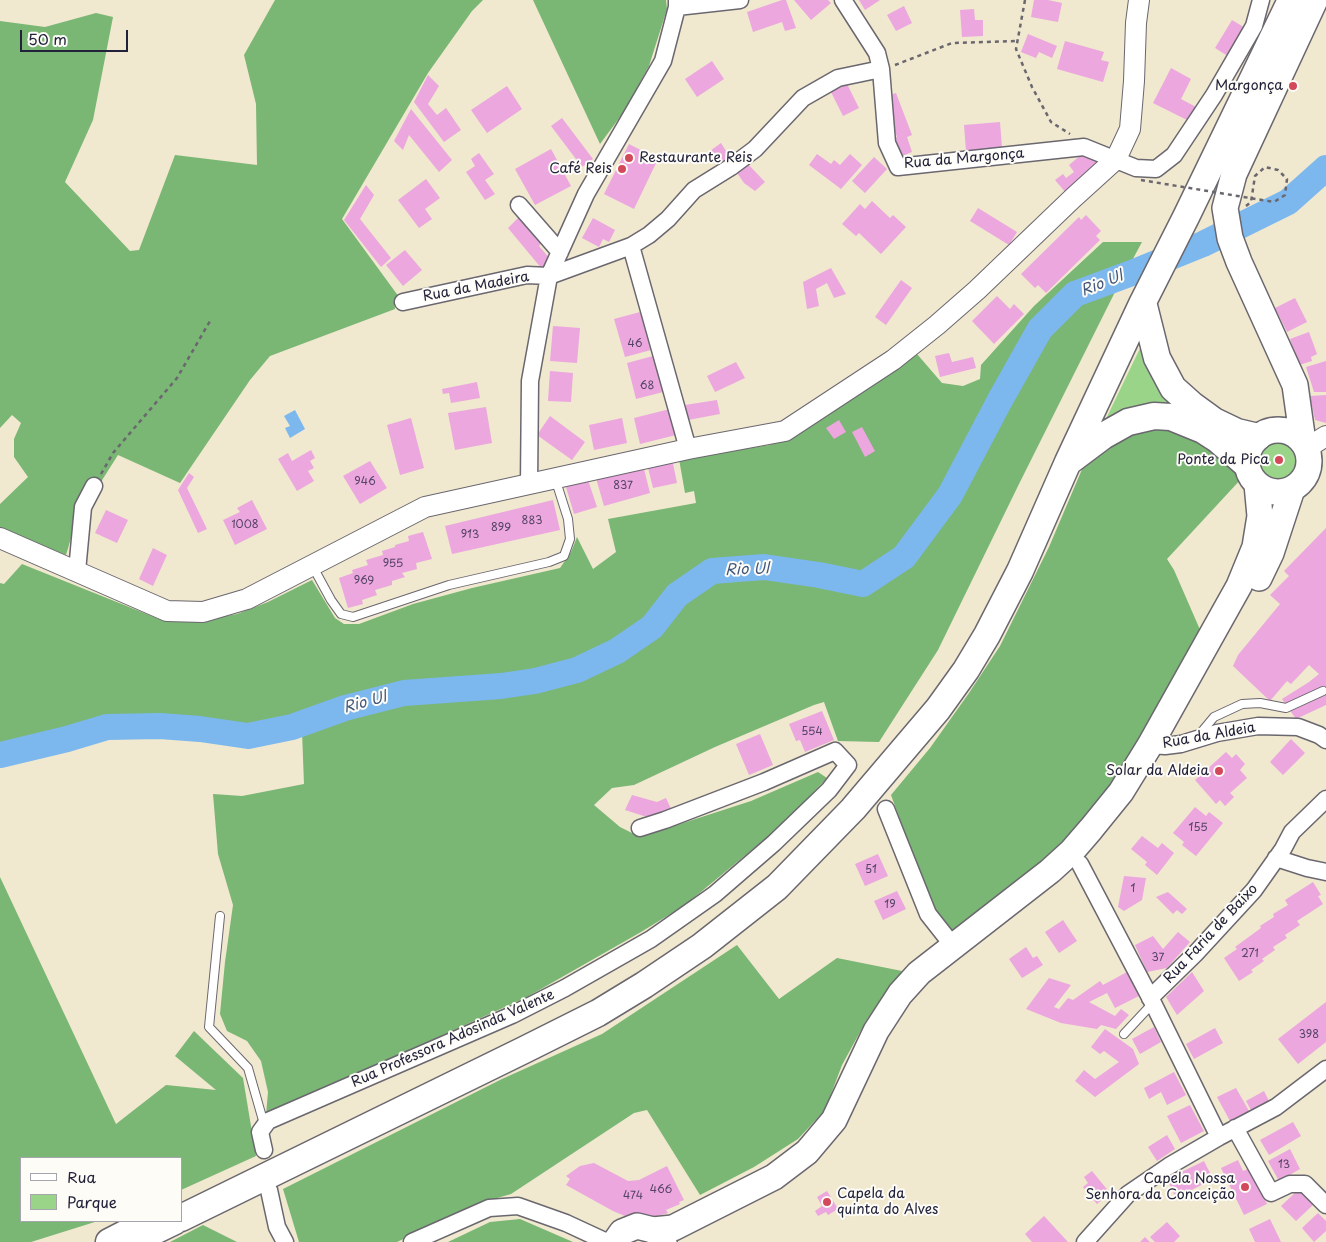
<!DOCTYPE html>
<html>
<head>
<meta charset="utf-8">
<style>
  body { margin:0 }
  #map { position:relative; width:1326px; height:1242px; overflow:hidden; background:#f0e8cf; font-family:"Playpen Sans",sans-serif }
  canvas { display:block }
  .legend { position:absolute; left:20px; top:1157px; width:162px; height:65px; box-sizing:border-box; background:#fdfcf7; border:1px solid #a5a5ac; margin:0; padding:6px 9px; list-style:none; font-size:15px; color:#22223b }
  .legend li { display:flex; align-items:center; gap:10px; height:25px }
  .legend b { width:25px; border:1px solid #a5a5ac }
  .scale { position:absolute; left:20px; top:30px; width:108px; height:22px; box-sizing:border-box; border:2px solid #22223b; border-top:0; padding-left:6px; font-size:15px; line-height:18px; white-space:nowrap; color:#22223b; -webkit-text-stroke:4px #fdfcf7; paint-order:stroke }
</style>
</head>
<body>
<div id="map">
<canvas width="1326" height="1242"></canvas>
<ul class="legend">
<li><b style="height:6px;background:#fff"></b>Rua</li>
<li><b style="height:14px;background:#99d488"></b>Parque</li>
</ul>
<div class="scale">50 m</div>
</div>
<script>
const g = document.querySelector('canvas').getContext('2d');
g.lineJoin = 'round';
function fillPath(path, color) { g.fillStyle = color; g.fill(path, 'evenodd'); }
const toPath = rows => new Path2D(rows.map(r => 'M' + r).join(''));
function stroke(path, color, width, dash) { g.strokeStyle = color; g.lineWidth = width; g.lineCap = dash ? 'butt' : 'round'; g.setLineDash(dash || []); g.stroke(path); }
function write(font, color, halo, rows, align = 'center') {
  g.font = font + ' "Playpen Sans",sans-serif'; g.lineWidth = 4; g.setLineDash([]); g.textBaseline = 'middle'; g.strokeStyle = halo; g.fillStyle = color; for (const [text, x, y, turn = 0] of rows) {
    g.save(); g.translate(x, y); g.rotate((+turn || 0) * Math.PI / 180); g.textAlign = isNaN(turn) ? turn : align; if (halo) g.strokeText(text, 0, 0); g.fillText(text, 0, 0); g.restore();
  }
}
const green = toPath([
  [1144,340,1184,412,1103,425],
  '1257 459a21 21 0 1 1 42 0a21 21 0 1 1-42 0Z'
]);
const forest = toPath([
  [275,0,483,0,472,11,428,73,342,219,399,297,394,300,395,309,270,356,250,380,180,483,118,455,76,521,66,555,0,529,0,504,28,477,14,457,14,439,21,423,12,415,0,428,0,21,45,27,96,13,113,17,93,120,65,182,130,251,139,250,175,155,257,165,256,104,244,55],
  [533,0,666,0,667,9,649,66,623,113,600,144],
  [1103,242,1142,242,1128,268,1093,281,1074,293,1041,325,1019,358,934,510,909,543,890,561,864,577,849,577,810,567,770,563,732,564,711,568,668,598,646,627,582,664,538,676,378,692,342,703,290,723,248,732,170,720,116,721,47,736,0,753,0,583,4,584,22,564,159,619,193,622,237,614,268,602,312,580,335,618,344,624,359,624,413,604,472,588,560,568,571,552,577,537,593,569,616,552,608,519,696,503,694,491,685,493,679,459,770,445,805,429,917,354,942,383,963,386,980,379,981,365,1034,306],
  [1119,284,1019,484,938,650,879,742,838,741,824,702,814,705,715,747,634,785,612,788,594,805,620,827,640,837,751,801,818,772,827,778,782,825,685,905,641,932,527,997,266,1115,268,1092,261,1061,247,1041,227,1031,220,1014,225,962,233,905,218,854,213,794,242,796,304,784,302,731,344,716,406,700,476,695,525,689,574,679,625,655,654,635,682,601,723,578,771,576,862,591,908,561,940,518,1013,388,1053,323,1081,298],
  [1168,424,1225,454,1242,478,1167,559,1174,570,1201,632,1172,687,1099,805,1048,858,956,933,942,925,928,897,891,795,930,748,969,693,1000,646,1049,547,1083,467,1118,435],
  [0,877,116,1124,166,1085,216,1090,175,1056,194,1031,243,1078,256,1156,181,1190,181,1158,21,1158,21,1221,98,1221,31,1242,0,1242],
  [737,945,779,999,837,958,902,971,866,1021,842,1065,825,1110,798,1139,754,1167,700,1195,647,1110,634,1113,511,1194,480,1203,397,1242,299,1242,283,1189,502,1079,602,1034],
  [520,1219,573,1242,448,1242,490,1222],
  [203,1225,237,1242,170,1242]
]);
const water = toPath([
  [295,410,305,429,290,438,285,428,290,426,284,416]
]);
const river = toPath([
  [0,755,67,739,107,727,160,726,200,729,248,736,292,727,345,708,404,693,501,686,535,681,577,670,617,651,652,627,677,595,712,571,764,567,819,575,863,584,904,557,950,495,1000,400,1040,329,1075,294,1129,274,1203,244,1288,202,1326,168]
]);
const building = toPath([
  [782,0,786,0,796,28,785,31,782,22,753,32,747,12],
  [794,0,828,0,831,3,811,20],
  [859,0,880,0,865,10],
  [1034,0,1048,0,1062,3,1058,22,1031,17],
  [904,6,912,23,896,31,887,15],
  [974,9,975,20,983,20,983,36,962,37,960,10],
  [1232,20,1247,29,1231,58,1215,48],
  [1028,34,1057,46,1052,58,1039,52,1036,58,1021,52],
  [1065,41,1104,52,1101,60,1109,62,1103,82,1057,69],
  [712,61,724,79,697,97,685,79],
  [1171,68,1191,79,1181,99,1196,107,1189,121,1153,103],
  [428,75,439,86,428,104,437,115,446,108,461,130,444,142,414,102],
  [847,84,859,108,843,116,831,92],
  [507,86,522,109,487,133,471,110],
  [896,93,912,135,907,137,912,152,900,157,893,139,897,137,886,108,887,96],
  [411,109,452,160,439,172,409,135,403,150,394,141],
  [562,118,593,159,582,167,551,126],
  [1000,122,1002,148,966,151,964,125],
  [721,143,731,159,720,166,710,151],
  [629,144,658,159,634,209,604,194],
  [551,149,571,186,535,205,515,169],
  [1087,150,1100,164,1066,193,1055,180,1063,174,1066,178,1074,172,1069,165],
  [479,153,494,174,485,180,495,194,485,200,466,172,475,166,471,159],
  [817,154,831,164,834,160,840,165,850,154,862,165,841,189,809,165],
  [874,157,887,169,865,193,852,181],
  [746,162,765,182,755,191,744,183,735,170],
  [426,179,440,198,425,209,432,219,419,228,398,200],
  [366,185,374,195,360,219,391,258,381,267,344,220],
  [872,201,890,218,893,215,906,227,881,254,859,233,856,236,842,224,860,204,865,209],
  [978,208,1017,232,1009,245,970,221],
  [1086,215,1101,231,1096,236,1100,240,1046,293,1038,285,1035,288,1021,274,1079,217,1081,220],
  [520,216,542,242,539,246,551,260,542,269,508,228],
  [593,218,615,230,609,242,603,239,599,247,582,238],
  [405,250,422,270,403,286,386,265],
  [831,268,846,294,834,298,827,283,816,289,819,306,807,309,803,282],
  [901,280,912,288,886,325,875,317],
  [997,296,1010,309,1014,304,1024,314,994,344,972,321],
  [1295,298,1307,322,1287,332,1275,308],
  [640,312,651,350,625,357,614,319],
  [553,326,580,328,577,363,550,361],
  [1309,332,1317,354,1311,357,1312,361,1299,365,1290,339],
  [949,353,952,362,973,357,976,368,940,377,935,356],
  [653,356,663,392,636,399,627,363],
  [1326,361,1326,392,1314,392,1306,367],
  [736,362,745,378,715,392,707,376],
  [550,371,573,373,571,402,548,401],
  [477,382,480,398,451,403,449,393,443,394,442,389],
  [1326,395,1326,423,1315,420,1310,396],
  [717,400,720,414,688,420,685,405],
  [486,407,492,443,455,450,448,413],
  [670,409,676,435,640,444,634,418],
  [550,416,585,442,572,460,537,435],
  [411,418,424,468,400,475,387,425],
  [622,418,627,443,594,450,589,425],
  [839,420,846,432,834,439,826,428],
  [862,427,875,451,865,457,852,432],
  [311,450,315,458,310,461,314,468,308,471,314,481,297,491,278,459,288,453,292,461],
  [672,459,677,483,653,488,647,464],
  [370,461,387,488,360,504,343,476],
  [643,465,650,493,604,506,596,478],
  [189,473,194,477,187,488,207,529,198,533,178,490],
  [588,480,597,507,574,514,566,487],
  [252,500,267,529,235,545,223,520,240,512,237,508],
  [553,500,560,530,452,554,445,526],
  [106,510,128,520,117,543,95,533],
  [1326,528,1326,705,1296,719,1282,699,1309,682,1319,674,1309,665,1291,684,1287,681,1270,701,1233,666,1238,655,1280,604,1270,595,1289,576,1284,571],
  [423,532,432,559,416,563,417,569,402,573,405,577,392,581,392,585,375,590,377,595,362,600,363,604,348,608,339,578,353,573,352,570,368,565,366,560,383,555,382,551,395,547,395,545,409,541,408,536],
  [153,548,167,555,153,586,139,579],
  [822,711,834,740,805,752,800,740,796,741,789,724],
  [760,734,773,765,749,775,736,744],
  [1291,739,1305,753,1283,775,1270,762],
  [1226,752,1232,758,1236,754,1245,764,1240,770,1247,778,1230,793,1234,797,1225,806,1220,800,1216,804,1195,780],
  [632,795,657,802,666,798,672,811,650,818,625,810],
  [1195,807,1206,816,1209,812,1223,823,1196,856,1182,845,1184,842,1173,833],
  [1142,836,1158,848,1162,843,1174,853,1157,875,1145,865,1147,862,1131,849],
  [878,854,888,876,865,886,855,864],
  [1124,876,1146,878,1142,900,1124,911,1118,907],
  [1313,882,1321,895,1318,896,1323,904,1297,921,1300,925,1285,935,1287,938,1273,947,1275,950,1262,959,1264,961,1251,970,1253,972,1239,981,1224,958,1237,949,1235,947,1261,928,1260,926,1274,917,1273,914,1288,905,1285,900],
  [897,891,906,909,883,920,874,901],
  [1168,892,1187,909,1182,914,1177,910,1173,914,1156,897],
  [1063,920,1077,941,1059,953,1045,932],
  [1178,932,1190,942,1167,968,1147,972,1135,945,1153,936,1163,949],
  [1026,947,1033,958,1037,956,1043,965,1022,978,1009,959],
  [1127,972,1139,996,1115,1008,1107,993,1089,1002,1115,1016,1121,1009,1129,1015,1116,1029,1101,1025,1097,1029,1061,1023,1026,1009,1049,978,1071,985,1054,1007,1059,1009,1068,998,1073,1000,1100,981,1103,985],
  [1192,972,1204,991,1177,1015,1166,997],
  [1326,1002,1326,1042,1298,1064,1278,1039],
  [1154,1027,1161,1042,1140,1054,1132,1039],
  [1215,1028,1223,1043,1194,1059,1186,1044],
  [1105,1029,1133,1049,1139,1064,1095,1097,1075,1081,1084,1070,1095,1079,1119,1062,1104,1051,1100,1054,1091,1047],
  [1174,1072,1186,1095,1167,1105,1161,1092,1149,1099,1144,1088],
  [1236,1088,1249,1111,1230,1121,1217,1097],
  [1264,1091,1269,1101,1251,1110,1246,1101],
  [1190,1105,1204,1131,1181,1143,1167,1116],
  [1293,1122,1301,1136,1269,1155,1260,1140],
  [1167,1135,1175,1149,1157,1161,1148,1147],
  [1290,1149,1300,1169,1279,1181,1268,1161],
  [1238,1160,1243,1171,1250,1168,1267,1204,1244,1215,1221,1168],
  [1204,1161,1213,1179,1176,1198,1167,1179],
  [594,1163,628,1181,639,1180,667,1166,684,1200,679,1202,680,1204,666,1210,668,1213,644,1220,632,1219,613,1211,566,1185,570,1179,566,1176,580,1166],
  [1092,1171,1110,1193,1097,1204,1083,1187,1088,1183,1084,1177],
  [1298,1190,1313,1205,1296,1221,1281,1206],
  [827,1191,838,1209,828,1215,826,1212,818,1216,815,1211,822,1206,817,1197],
  [1318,1213,1326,1221,1326,1231,1314,1242,1302,1228],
  [1044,1216,1068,1242,1032,1242,1025,1234],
  [1270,1219,1281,1242,1255,1242,1249,1229],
  [1167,1222,1180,1236,1174,1242,1155,1242,1150,1237],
  [1145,1237,1150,1242,1140,1242]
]);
const path = toPath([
  [1025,0,1016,49,1032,87,1051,122,1070,134],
  [895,65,952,43,1017,41],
  [1246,206,1251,202,1255,176,1265,167,1278,170,1287,179,1285,195,1274,202],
  [101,474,113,453,177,378,210,321]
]);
const service = toPath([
  [313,567,331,600,341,614,353,617,449,585,549,562,564,556,570,539,568,519,555,478],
  [1199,735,1214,717,1242,704,1260,703,1286,708,1323,691],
  [220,916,209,1027,248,1068,264,1124],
  [1124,1034,1153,1003]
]);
const minor = toPath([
  [843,0,877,53,881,69,887,143,898,167,1084,147,1136,168,1156,169,1174,155,1214,95,1254,26,1261,0],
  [677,7,740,0],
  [519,205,560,252],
  [631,246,688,449],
  [403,302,527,275,549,276,631,246,649,235,668,219,694,190,731,167,755,149,803,98,838,78,881,69],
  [529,485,530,381,549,276,586,194,663,61,677,7,677,0],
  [77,571,83,507,94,486],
  [1150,745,1165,746,1181,744,1217,733,1258,726,1298,727,1319,735,1326,740],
  [886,809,928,914,954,947],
  [1276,858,1307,868,1326,872],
  [1080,864,1153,1003,1219,1137],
  [1150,998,1195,954,1254,890,1283,849,1292,832,1326,799],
  [1235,1128,1271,1193,1290,1184,1305,1184,1326,1205],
  [264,1150,260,1132,268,1121,512,1015,565,988,651,939,715,894,774,843,829,790,848,765,835,751,764,782,665,820,640,828],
  [269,1190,277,1227,285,1242],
  [412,1242,489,1208,518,1206,566,1223,607,1242],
  [1085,1242,1128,1194,1169,1166,1219,1137,1276,1107,1326,1069]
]);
const tertiary = toPath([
  [1307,448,1326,436],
  [0,538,167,611,203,612,247,599,425,507,688,449,785,431,893,360,937,325,977,290,1073,198,1116,159,1130,129,1134,81,1136,23,1139,0]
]);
const primary = toPath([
  '1247 461a31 31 0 1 1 62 0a31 31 0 1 1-62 0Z',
  [1303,442,1295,385,1239,262,1230,238,1225,208,1234,174,1315,0],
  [1259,578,1271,553,1292,489],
  [653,1230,673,1228,774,1177,807,1152,834,1120,876,1031,900,994,919,973,1050,871,1072,851,1091,829,1121,792,1150,745,1239,586,1255,547,1260,516,1257,484],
  [615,1242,622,1232,637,1226,653,1230,659,1235,664,1242]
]);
const trunk = toPath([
  [1143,302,1157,358,1173,388,1192,405,1214,421,1237,432,1258,437],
  [1071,460,1103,436,1128,422,1154,416,1171,417,1203,430,1217,439,1247,465],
  [181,1218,524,1050,598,1013,644,985,702,946,777,887,853,809,938,709,966,670,987,635,1020,571,1068,462,1143,302,1186,217,1291,0],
  [109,1242,144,1224],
  [132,1242,175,1221]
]);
const pathBridge = toPath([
  [1141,180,1274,202]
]);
const markers = [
  [1293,86,5,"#d1495b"],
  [629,158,5,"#d1495b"],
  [622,169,5,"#d1495b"],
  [1279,460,5,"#d1495b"],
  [1219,771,5,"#d1495b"],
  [1245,1187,5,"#d1495b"],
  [827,1202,5,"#d1495b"]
];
const numberNames = [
  ["46",635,344],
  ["68",647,386],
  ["946",365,482],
  ["837",623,486],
  ["883",532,521],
  ["1008",245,525],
  ["899",501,528],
  ["913",470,535],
  ["955",393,564],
  ["969",364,581],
  ["554",812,732],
  ["155",1198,828],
  ["51",871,870],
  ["1",1133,889],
  ["19",890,905],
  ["271",1250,954],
  ["37",1158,958],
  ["398",1309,1035],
  ["13",1284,1165],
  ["466",661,1190],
  ["474",633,1196]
];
const poiNames = [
  ["Margonça",1283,86],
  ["Restaurante Reis",639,158,"left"],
  ["Café Reis",612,169],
  ["Ponte da Pica",1269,460],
  ["Solar da Aldeia",1209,771],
  ["Capela Nossa",1235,1179],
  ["Senhora da Conceição",1235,1195],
  ["Capela da",837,1194,"left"],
  ["quinta do Alves",837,1210,"left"]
];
const streetNames = [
  ["Rua da Margonça",964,159,-5],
  ["Rua da Madeira",476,287,-11],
  ["Rua da Aldeia",1209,736,-10],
  ["Rua Faria de Baixo",1211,934,-47],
  ["Rua Professora Adosinda Valente",453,1039,-24]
];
const waterNames = [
  ["Rio Ul",1102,284,-22],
  ["Rio Ul",747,570,-2],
  ["Rio Ul",365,703,-15]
];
fillPath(green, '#99d488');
fillPath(forest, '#7ab674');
fillPath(water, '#7cb8ee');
stroke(river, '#7cb8ee', 26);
fillPath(building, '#eba7de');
stroke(service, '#6a676f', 10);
stroke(minor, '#6a676f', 19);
stroke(tertiary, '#6a676f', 22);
stroke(primary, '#6a676f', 28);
stroke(trunk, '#6a676f', 29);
stroke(path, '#6a676f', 2.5, [4, 4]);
stroke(service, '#fff', 8);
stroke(minor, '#fff', 16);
stroke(tertiary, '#fff', 20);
stroke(primary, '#fff', 25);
stroke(trunk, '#fff', 26);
stroke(pathBridge, '#6a676f', 2.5, [4, 4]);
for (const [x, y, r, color] of markers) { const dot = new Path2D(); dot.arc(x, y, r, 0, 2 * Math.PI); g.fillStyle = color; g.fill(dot); stroke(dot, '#fdfcf7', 2); }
write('11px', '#544364', null, numberNames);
write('14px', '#22223b', '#fdfcf7', poiNames, 'right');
write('14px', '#22223b', '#fdfcf7', streetNames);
write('italic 15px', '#42567a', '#fdfcf7', waterNames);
</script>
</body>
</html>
